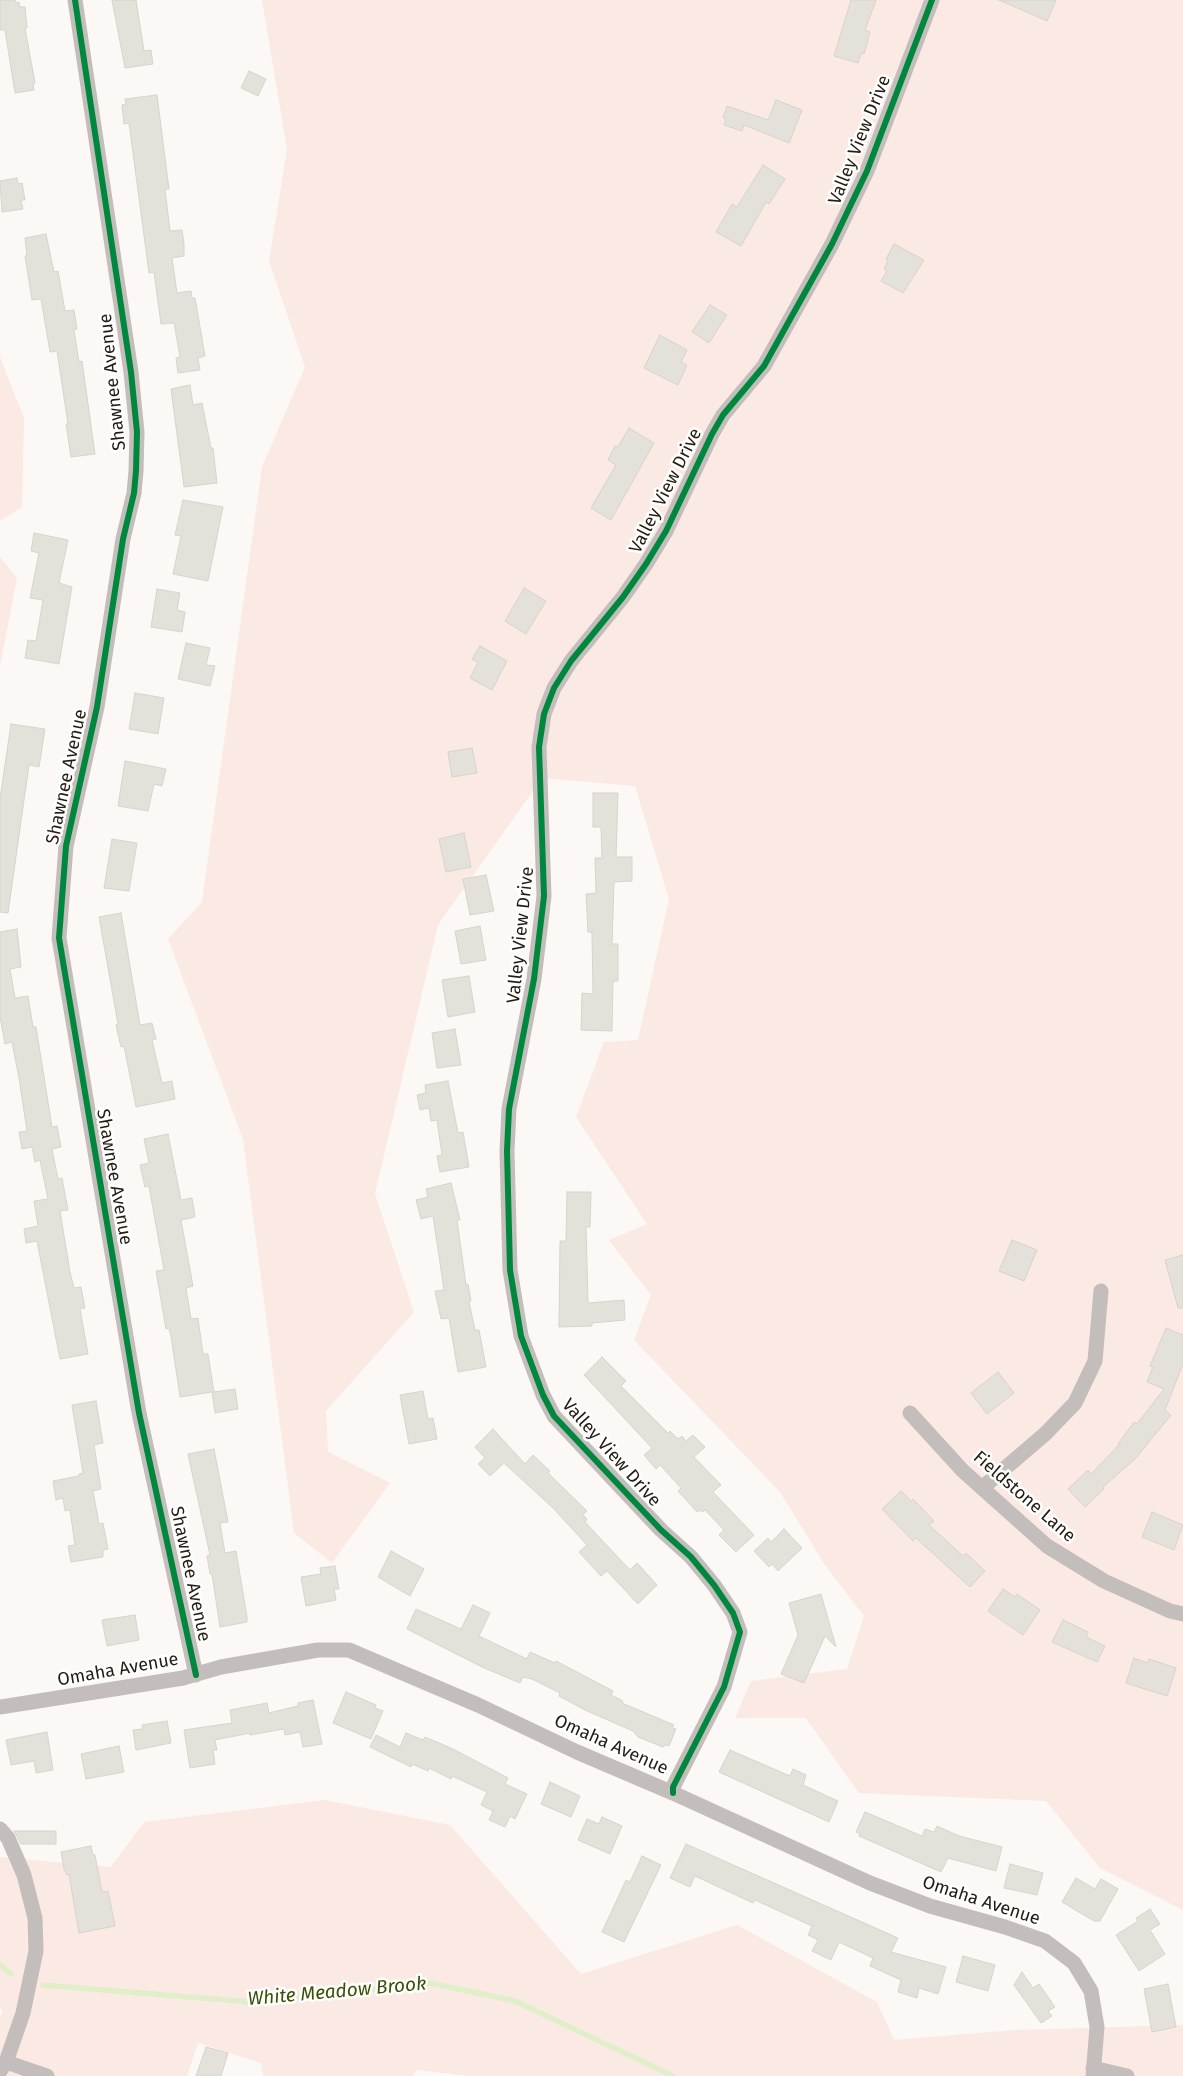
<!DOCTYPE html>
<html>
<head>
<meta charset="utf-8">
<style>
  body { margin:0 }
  canvas { display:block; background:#fbf8f5 }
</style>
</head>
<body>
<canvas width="1183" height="2076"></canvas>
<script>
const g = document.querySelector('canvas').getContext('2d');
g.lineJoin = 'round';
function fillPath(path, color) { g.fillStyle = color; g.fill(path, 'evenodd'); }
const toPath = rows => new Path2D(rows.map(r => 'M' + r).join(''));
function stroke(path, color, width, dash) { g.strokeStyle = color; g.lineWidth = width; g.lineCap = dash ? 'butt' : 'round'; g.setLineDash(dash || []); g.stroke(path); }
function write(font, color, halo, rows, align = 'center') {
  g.font = font + ' "Fira Sans",sans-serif'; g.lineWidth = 5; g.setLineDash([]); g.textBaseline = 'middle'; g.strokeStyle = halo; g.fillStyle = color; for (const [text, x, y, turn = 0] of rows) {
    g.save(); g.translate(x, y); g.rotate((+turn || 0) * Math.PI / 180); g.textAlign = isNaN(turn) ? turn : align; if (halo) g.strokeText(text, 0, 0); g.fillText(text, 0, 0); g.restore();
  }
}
const green = toPath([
  [262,0,1183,0,1183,1910,1100,1868,1046,1801,859,1793,806,1718,735,1718,751,1681,847,1669,864,1616,825,1565,780,1492,634,1340,651,1295,609,1240,647,1224,576,1117,604,1042,638,1040,669,899,635,786,542,778,438,925,375,1194,414,1312,326,1411,328,1452,390,1483,332,1563,294,1533,243,1139,168,939,202,902,262,467,305,367,269,261,287,149],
  [0,357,24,418,22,507,0,521],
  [0,557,17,578,0,666],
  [325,1800,450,1825,581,1974,737,1925,877,2002,894,2040,1016,2030,1183,2025,1183,2076,469,2076,416,2070,413,2076,263,2076,261,2063,198,2043,187,2076,0,2076,0,2017,3,2011,0,2008,0,1857,111,1867,144,1822]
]);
const stream = toPath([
  [0,1965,11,1974],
  [43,1985,251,2002,430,1983,515,2001,673,2076]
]);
const building = toPath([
  [0,0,15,0,16,3,19,2,20,7,25,7,27,28,25,28,35,83,33,83,34,90,15,93,5,30,0,30,0,0],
  [112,0,136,0,144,51,151,50,153,64,125,68,112,0],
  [851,0,876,0,865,30,870,32,864,54,861,53,858,63,834,56,851,0],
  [999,0,1056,0,1047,21,999,0],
  [249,71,266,79,258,96,241,88,249,71],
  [157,95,169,189,165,189,170,231,182,230,184,244,184,256,172,258,177,293,191,291,192,298,195,298,205,356,198,358,200,370,178,373,176,358,180,357,174,323,161,324,154,272,149,273,129,123,124,124,122,105,126,104,125,99,157,95],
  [776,100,802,110,789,143,744,125,742,131,724,125,726,119,723,118,727,106,768,120,776,100],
  [763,165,785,179,769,204,766,202,741,246,716,232,732,204,737,207,763,165],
  [17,178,18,184,22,183,25,200,21,200,23,209,2,212,0,181,17,178],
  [46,234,54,272,58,271,65,311,74,310,77,329,74,330,79,362,82,361,95,454,71,457,66,424,68,424,57,351,50,352,41,299,32,300,25,256,27,255,25,238,46,234],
  [894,244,924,260,903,293,881,281,887,271,884,269,888,260,886,259,894,244],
  [710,305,727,315,709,343,692,332,710,305],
  [660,335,687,350,681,362,687,365,678,385,644,368,660,335],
  [190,385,193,405,202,403,211,448,213,448,217,483,184,487,171,389,190,385],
  [629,428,654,443,611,520,591,508,616,465,608,460,615,446,618,447,629,428],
  [183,500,223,507,208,581,173,574,181,536,175,535,183,500],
  [34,533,68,540,59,583,72,587,59,664,25,658,28,640,36,641,43,600,30,598,39,553,31,551,34,533],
  [524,588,546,601,526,634,505,621,524,588],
  [157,589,180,593,177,610,185,612,182,632,151,627,157,589],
  [186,643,210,648,206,665,215,666,210,686,178,679,186,643],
  [480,646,507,661,492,690,470,678,478,662,472,659,480,646],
  [135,693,164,698,158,734,129,729,135,693],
  [11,724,45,729,39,767,29,765,8,913,0,912,0,799,11,724],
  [472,748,477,773,452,777,448,752,472,748],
  [125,761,166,769,162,786,154,784,148,811,118,806,125,761],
  [593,793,618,793,616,857,632,857,632,881,614,882,612,944,618,944,618,981,613,981,612,1031,581,1030,582,993,593,994,592,932,588,932,586,894,596,893,595,858,602,858,601,827,593,827,593,793],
  [464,833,471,867,446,872,439,839,464,833],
  [112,839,137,843,129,891,104,888,112,839],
  [486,875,494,911,470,915,463,879,486,875],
  [121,913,140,1025,152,1023,156,1039,152,1040,162,1083,172,1081,175,1099,136,1107,124,1046,121,1047,116,1025,118,1024,99,917,121,913],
  [480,926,486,960,461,964,455,931,480,926],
  [17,929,21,967,10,969,15,998,28,996,33,1027,36,1027,52,1127,57,1126,61,1147,52,1149,58,1179,62,1178,68,1210,60,1211,70,1272,74,1288,81,1287,85,1308,80,1309,88,1354,60,1359,37,1241,26,1243,24,1229,38,1226,34,1201,48,1199,40,1160,35,1162,32,1147,22,1149,19,1132,27,1131,19,1078,12,1042,5,1044,0,1017,0,932,17,929],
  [469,976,475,1012,448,1017,442,980,469,976],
  [455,1029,461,1065,437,1068,432,1033,455,1029],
  [448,1081,458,1133,463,1132,469,1167,440,1172,437,1156,442,1155,437,1120,431,1121,429,1108,420,1110,417,1095,426,1093,425,1085,448,1081],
  [168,1134,181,1200,192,1198,195,1217,181,1220,193,1286,186,1288,191,1319,198,1318,203,1354,208,1354,214,1392,235,1389,238,1409,215,1413,212,1392,180,1397,171,1336,169,1328,166,1329,156,1271,164,1270,149,1186,145,1187,140,1165,149,1163,144,1139,168,1134],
  [451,1183,460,1220,457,1220,466,1285,468,1284,471,1301,469,1302,475,1330,479,1330,486,1367,458,1372,449,1318,441,1319,435,1291,444,1290,433,1216,421,1219,416,1200,428,1197,426,1189,451,1183],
  [567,1192,591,1192,590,1227,586,1227,588,1303,624,1300,625,1320,592,1323,592,1326,559,1327,560,1241,566,1241,567,1192],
  [1012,1240,1037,1250,1024,1281,999,1271,1012,1240],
  [1183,1255,1183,1308,1178,1308,1165,1260,1183,1255],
  [1166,1328,1183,1335,1183,1364,1165,1410,1171,1415,1136,1458,1103,1487,1104,1489,1085,1507,1068,1489,1088,1470,1091,1474,1119,1445,1118,1444,1134,1422,1137,1424,1164,1389,1147,1382,1153,1367,1150,1366,1166,1328],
  [602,1357,626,1381,621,1386,668,1433,670,1431,678,1439,682,1436,686,1441,693,1435,705,1447,694,1457,721,1485,713,1492,754,1535,736,1552,719,1535,724,1530,705,1510,702,1512,700,1510,697,1512,678,1491,681,1488,660,1465,656,1469,644,1455,652,1448,584,1375,602,1357],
  [998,1372,1014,1393,987,1414,971,1393,998,1372],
  [423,1391,428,1419,433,1418,437,1439,409,1444,400,1395,423,1391],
  [96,1401,103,1443,94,1445,101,1489,93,1491,99,1524,103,1523,108,1549,103,1550,103,1557,71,1562,68,1546,75,1545,70,1510,65,1511,63,1498,56,1500,53,1481,79,1476,79,1474,83,1473,72,1405,96,1401],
  [493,1429,525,1464,533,1455,550,1471,548,1473,587,1511,583,1515,587,1519,585,1522,630,1570,637,1563,657,1585,638,1604,607,1571,601,1576,579,1552,587,1545,553,1508,504,1463,490,1476,478,1464,485,1458,475,1447,493,1429],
  [214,1449,228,1522,220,1523,225,1553,236,1551,247,1617,247,1622,220,1627,212,1574,210,1574,207,1556,210,1555,188,1454,214,1449],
  [901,1491,911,1501,913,1499,934,1521,929,1525,963,1556,966,1553,985,1571,970,1587,916,1538,913,1541,882,1509,901,1491],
  [1152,1512,1183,1525,1174,1550,1142,1537,1152,1512],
  [784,1529,802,1548,778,1571,772,1564,769,1567,754,1551,768,1538,771,1542,784,1529],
  [391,1551,424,1569,410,1596,378,1577,391,1551],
  [335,1566,339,1589,334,1589,336,1600,306,1606,301,1577,321,1574,320,1568,335,1566],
  [1003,1589,1015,1597,1017,1594,1040,1610,1023,1635,988,1611,1003,1589],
  [821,1594,836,1647,825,1636,804,1683,781,1674,798,1635,789,1603,821,1594],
  [473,1605,490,1613,479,1636,527,1659,530,1652,555,1663,556,1661,613,1691,611,1695,623,1701,622,1703,674,1725,672,1728,676,1729,669,1746,665,1745,663,1747,638,1737,633,1731,585,1710,559,1696,560,1693,532,1679,523,1677,520,1683,482,1667,407,1629,416,1609,461,1629,473,1605],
  [135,1615,139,1640,107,1646,102,1620,135,1615],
  [1063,1620,1088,1632,1086,1637,1105,1646,1097,1662,1052,1642,1063,1620],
  [1134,1658,1148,1663,1149,1659,1176,1668,1167,1696,1126,1683,1134,1658],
  [346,1692,376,1705,375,1708,383,1711,371,1739,333,1723,346,1692],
  [313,1700,322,1744,303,1747,300,1732,285,1735,284,1729,250,1735,250,1733,215,1740,217,1750,213,1750,215,1764,190,1768,184,1730,232,1723,230,1710,267,1703,269,1713,298,1706,298,1703,313,1700],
  [167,1721,171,1743,136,1750,133,1730,143,1729,142,1725,167,1721],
  [47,1732,53,1770,36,1773,34,1761,11,1765,6,1740,47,1732],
  [406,1733,423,1740,425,1737,453,1749,508,1778,505,1784,527,1794,515,1819,510,1816,505,1827,489,1820,493,1811,481,1805,487,1792,452,1776,451,1779,429,1768,428,1771,412,1764,411,1767,370,1747,376,1735,400,1747,406,1733],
  [119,1746,124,1772,86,1779,81,1754,119,1746],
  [730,1750,790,1776,793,1769,806,1775,803,1785,838,1801,829,1822,719,1772,730,1750],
  [550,1782,580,1796,571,1817,541,1804,550,1782],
  [865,1812,922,1836,925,1829,934,1832,937,1826,959,1836,1002,1847,996,1871,948,1858,941,1872,859,1836,860,1834,856,1832,865,1812],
  [602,1817,622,1826,610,1854,578,1840,587,1819,599,1824,602,1817],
  [14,1831,56,1831,56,1844,21,1844,14,1831],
  [686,1844,898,1938,891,1952,946,1967,938,1994,919,1988,917,1998,898,1992,901,1980,870,1966,873,1958,839,1942,831,1960,812,1951,818,1940,808,1935,812,1926,755,1900,753,1903,695,1876,690,1887,670,1878,686,1844],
  [91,1846,93,1855,95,1855,102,1892,108,1891,115,1926,79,1933,69,1874,67,1875,64,1869,61,1852,91,1846],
  [642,1856,661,1865,624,1942,602,1932,626,1880,630,1882,642,1856],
  [1010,1864,1043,1873,1037,1895,1004,1888,1010,1864],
  [1076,1878,1095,1889,1101,1879,1118,1889,1100,1921,1094,1921,1062,1902,1076,1878],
  [1150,1909,1160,1924,1150,1930,1165,1954,1139,1971,1116,1935,1138,1921,1136,1918,1150,1909],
  [963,1956,995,1965,988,1991,956,1982,963,1956],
  [1022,1972,1033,1988,1039,1984,1055,2007,1048,2011,1052,2016,1041,2023,1014,1985,1022,1972],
  [1168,1984,1176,2027,1152,2032,1144,1989,1168,1984],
  [206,2047,228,2053,221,2076,196,2076,206,2047]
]);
const street = toPath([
  [75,0,131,372,137,432,136,471,134,493,123,539,97,707,66,846,59,938,139,1413,196,1675],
  [910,1413,963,1471,1047,1546,1104,1581,1170,1611,1183,1614],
  [982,1488,1045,1434,1075,1403,1095,1361,1101,1291],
  [0,1707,183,1678,221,1667,318,1650,349,1650,478,1705,577,1752,673,1793,870,1883,930,1906,1005,1927,1045,1941,1074,1963,1091,1991,1097,2027,1093,2076],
  [673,1793,673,1787,724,1687,740,1632,733,1613,714,1585,691,1557,661,1530,554,1416,543,1395,521,1336,510,1270,507,1151,509,1109,534,979,544,896,539,747,544,714,554,688,571,661,623,597,646,564,666,531,712,434,723,415,764,366,832,244,867,171,932,0],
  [0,1829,8,1838,24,1875,35,1918,36,1951,23,2013,6,2062,0,2071],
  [6,2062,47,2076],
  [1093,2068,1127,2076]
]);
const cycleway = toPath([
  [75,0,131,372,137,432,136,471,134,493,123,539,97,707,66,846,59,938,139,1413,196,1675],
  [673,1793,673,1787,724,1687,740,1632,733,1613,714,1585,691,1557,661,1530,554,1416,543,1395,521,1336,510,1270,507,1151,509,1109,534,979,544,896,539,747,544,714,554,688,571,661,623,597,646,564,666,531,712,434,723,415,764,366,832,244,867,171,932,0]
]);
const streetNames = [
  ["Valley View Drive",860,140,-68],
  ["Shawnee Avenue",113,382,-96],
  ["Valley View Drive",666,491,-63],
  ["Shawnee Avenue",67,777,-78],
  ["Valley View Drive",521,935,-84],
  ["Shawnee Avenue",114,1177,80],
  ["Valley View Drive",611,1453,48],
  ["Fieldstone Lane",1024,1497,41],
  ["Shawnee Avenue",190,1574,78],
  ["Omaha Avenue",118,1670,-10],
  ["Omaha Avenue",611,1745,24],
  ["Omaha Avenue",981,1901,18]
];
const waterNames = [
  ["White Meadow Brook",337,1992,-5]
];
fillPath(green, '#fbe9e4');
stroke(stream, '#e0efca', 5.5);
fillPath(building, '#e3e1d9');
stroke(building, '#d6d4cc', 1);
stroke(street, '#c3bebb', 15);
stroke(cycleway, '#00873e', 6);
write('18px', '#231c11', '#fff', streetNames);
write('italic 19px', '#385002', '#fff', waterNames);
</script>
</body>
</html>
